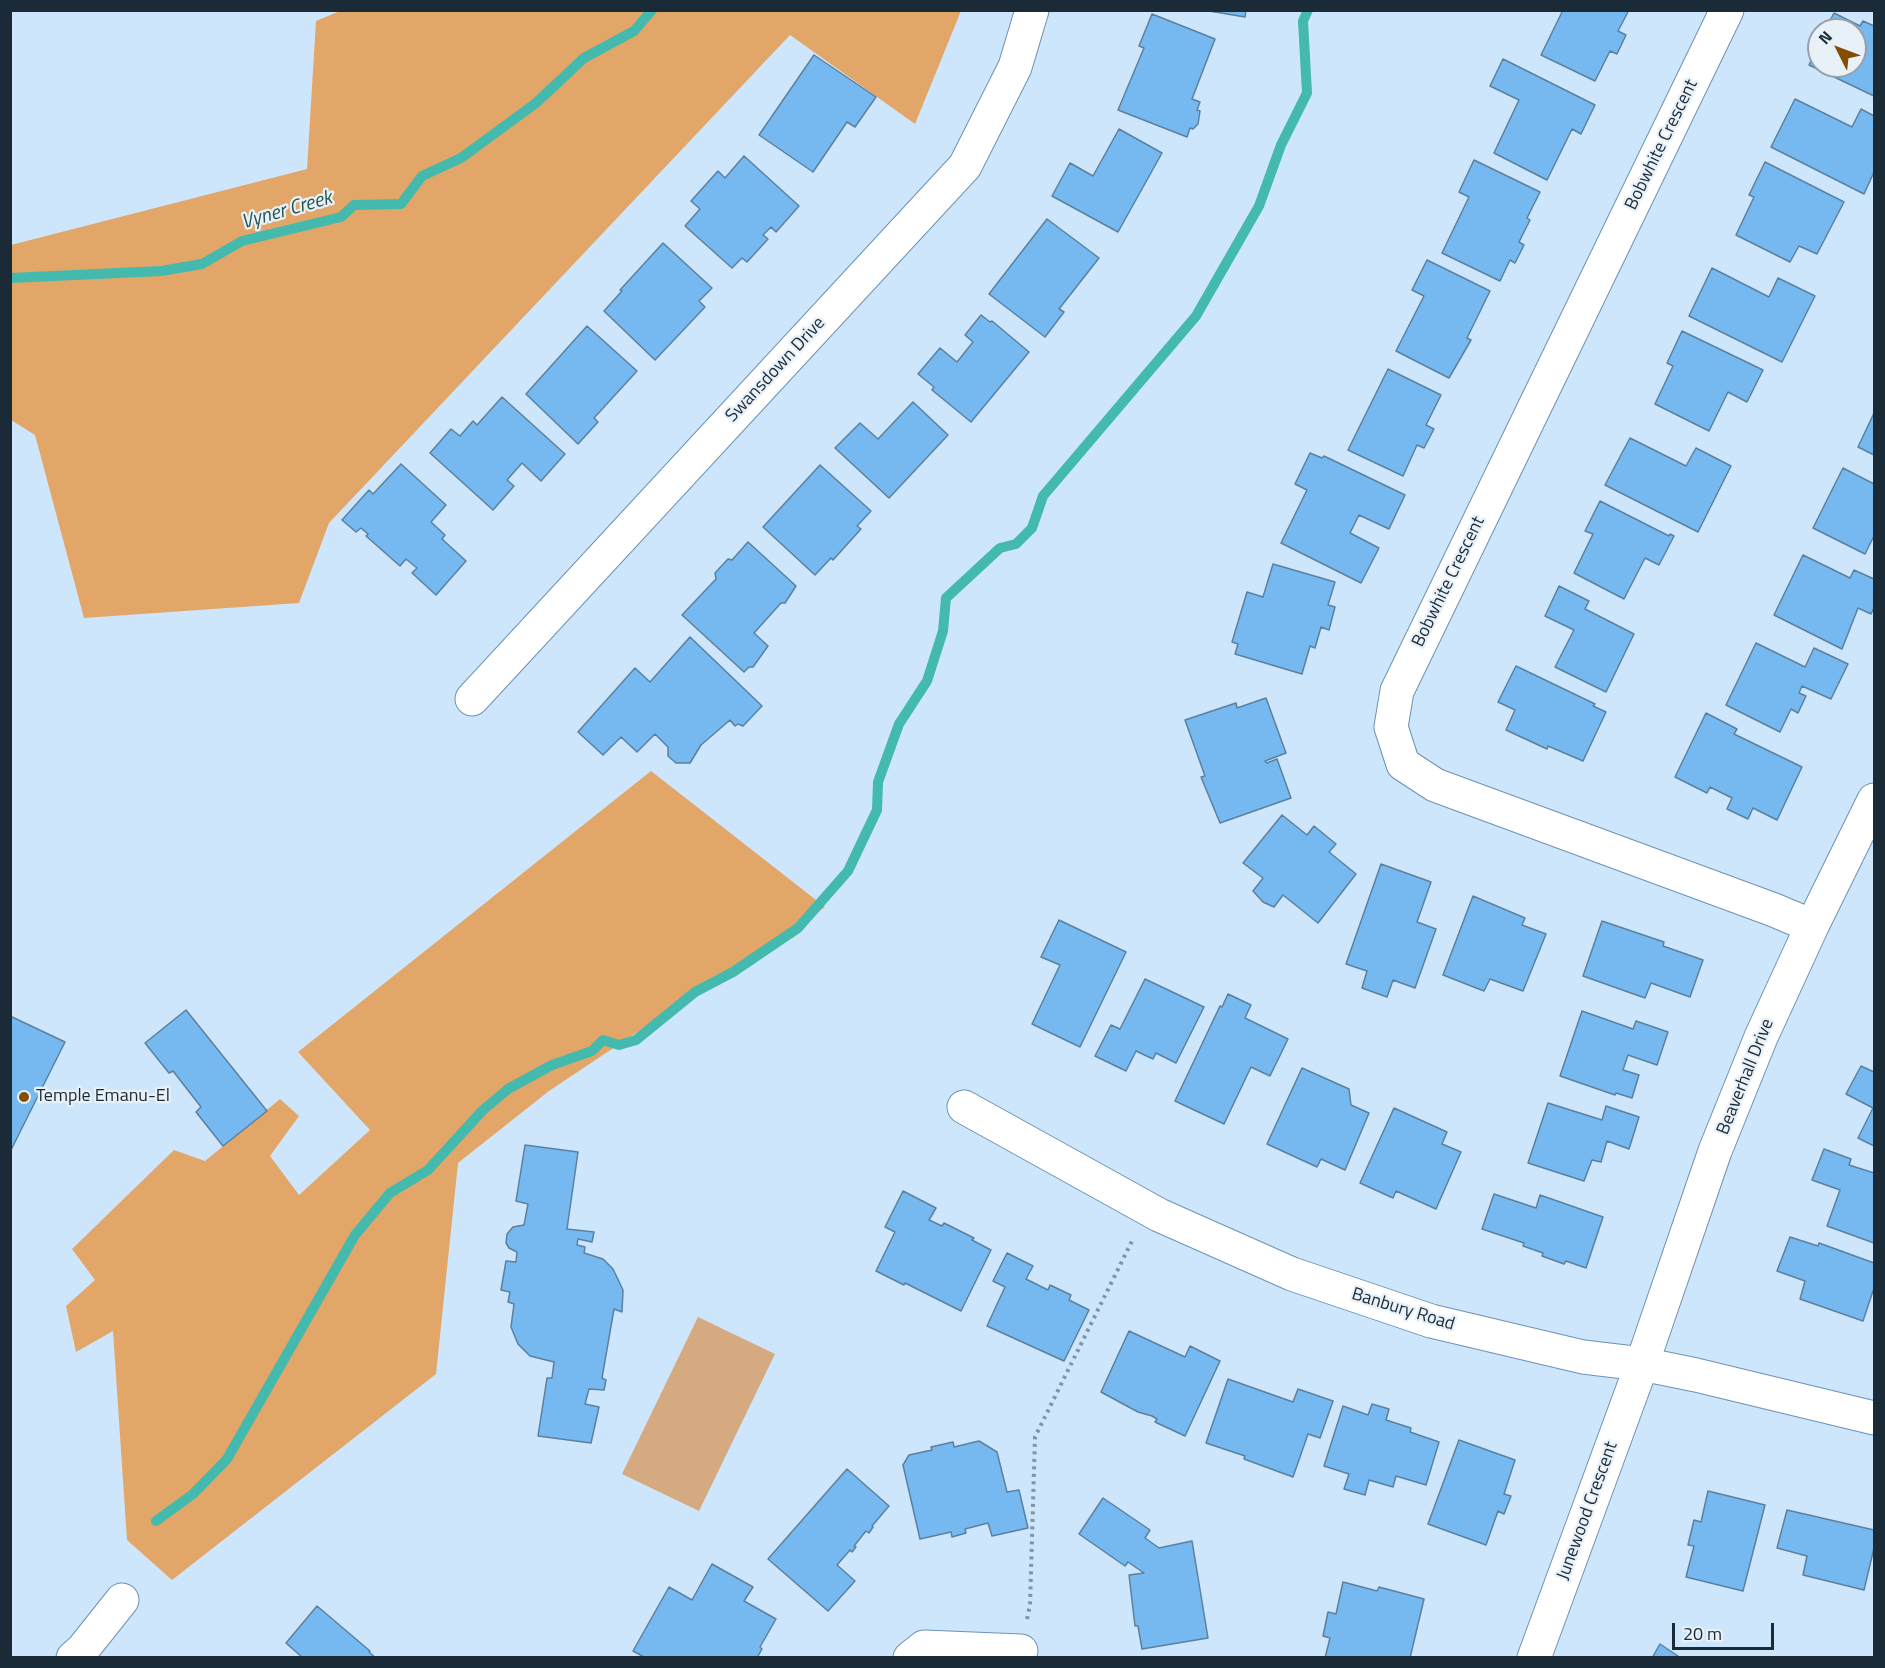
<!DOCTYPE html>
<html>
<head>
<meta charset="utf-8">
<style>
  body { margin:0 }
  #map { position:relative; width:1885px; height:1668px; overflow:hidden; background:#cee6fb; font-family:"Titillium Web",sans-serif }
  canvas { display:block }
  .frame { position:absolute; inset:0; border:12px solid #1b2a37; pointer-events:none }
  .north { position:absolute; left:1807px; top:18px; width:60px; height:60px; box-sizing:border-box; background:#e9f1f8; border:2px solid #97a1ab; border-radius:50%; rotate:312deg; font-size:16px; font-weight:700; line-height:24px; text-align:center; color:#1b2a37 }
  .north::after { content:''; display:block; margin:auto; width:21px; height:27px; background:#854d00; clip-path:polygon(50% 0,100% 100%,50% 72%,0 100%) }
  .scale { position:absolute; left:1672px; top:1623px; width:102px; height:27px; box-sizing:border-box; border:3px solid #1b2a37; border-top:0; padding-left:8px; font-size:18px; line-height:21px; white-space:nowrap; color:#1b2a37; -webkit-text-stroke:4px #e9f1f8; paint-order:stroke }
</style>
</head>
<body>
<div id="map">
<canvas width="1885" height="1668"></canvas>
<div class="frame"></div>
<div class="north">N</div>
<div class="scale">20 m</div>
</div>
<script>
const g = document.querySelector('canvas').getContext('2d');
g.lineJoin = 'round';
function fillPath(path, color) { g.fillStyle = color; g.fill(path, 'evenodd'); }
const toPath = rows => new Path2D(rows.map(r => 'M' + r).join(''));
function stroke(path, color, width, dash) { g.strokeStyle = color; g.lineWidth = width; g.lineCap = dash ? 'butt' : 'round'; g.setLineDash(dash || []); g.stroke(path); }
function write(font, color, halo, rows, align = 'center') {
  g.font = font + ' "Titillium Web",sans-serif'; g.lineWidth = 4.5; g.setLineDash([]); g.textBaseline = 'middle'; g.strokeStyle = halo; g.fillStyle = color; for (const [text, x, y, turn = 0] of rows) {
    g.save(); g.translate(x, y); g.rotate((+turn || 0) * Math.PI / 180); g.textAlign = isNaN(turn) ? turn : align; if (halo) g.strokeText(text, 0, 0); g.fillText(text, 0, 0); g.restore();
  }
}
const green = toPath([
  [698,1317,775,1354,699,1511,622,1474]
]);
const forest = toPath([
  [340,11,961,11,915,124,790,35,329,523,299,603,84,618,35,435,11,420,11,245,307,169,316,21],
  [651,771,825,907,549,1091,458,1163,436,1374,172,1580,127,1540,113,1331,76,1352,66,1306,95,1280,72,1249,174,1150,205,1161,280,1099,299,1116,270,1156,299,1195,370,1130,298,1052]
]);
const stream = toPath([
  [10,278,161,271,202,264,242,241,341,217,354,205,401,204,422,176,461,158,536,103,584,58,634,31,652,10],
  [156,1521,193,1494,227,1459,355,1235,390,1193,428,1170,483,1110,508,1089,552,1065,592,1051,603,1040,619,1045,636,1040,695,992,733,972,798,928,848,871,877,810,878,782,899,724,927,681,943,631,946,598,1000,548,1016,544,1032,528,1043,496,1196,316,1259,206,1281,145,1307,93,1303,21,1308,10]
]);
const building = toPath([
  [1203,10,1246,10,1245,17,1203,10],
  [1563,10,1629,10,1618,31,1626,35,1617,54,1610,51,1595,81,1541,55,1563,10],
  [1834,13,1860,26,1863,21,1874,26,1874,96,1809,65,1819,43,1819,66,1855,66,1855,30,1825,30,1834,13],
  [1152,14,1215,39,1192,99,1200,102,1197,110,1200,111,1198,124,1193,129,1190,128,1187,137,1118,110,1144,48,1139,46,1152,14],
  [814,55,876,97,855,127,847,122,813,172,759,135,814,55],
  [1503,59,1595,105,1581,134,1572,129,1547,180,1494,153,1519,100,1490,86,1503,59],
  [1795,99,1852,127,1861,109,1874,116,1874,172,1864,194,1771,147,1795,99],
  [1119,129,1162,153,1118,232,1052,196,1070,163,1093,176,1119,129],
  [744,156,799,206,776,232,771,227,763,235,768,239,747,262,742,258,732,268,685,226,700,209,691,201,718,171,725,178,744,156],
  [1474,160,1540,192,1527,218,1530,220,1519,242,1524,245,1515,263,1510,260,1500,281,1442,253,1469,197,1459,192,1474,160],
  [1765,162,1844,202,1817,254,1799,246,1790,262,1736,235,1754,197,1749,195,1765,162],
  [1047,219,1099,258,1059,309,1064,312,1045,337,989,294,1047,219],
  [663,243,712,288,699,301,705,307,655,360,604,311,622,291,620,290,663,243],
  [1427,260,1490,291,1467,338,1471,340,1449,378,1396,351,1424,296,1412,290,1427,260],
  [1712,268,1769,297,1778,278,1815,296,1782,362,1689,316,1712,268],
  [981,315,990,322,992,321,1029,352,971,422,932,390,934,387,918,374,940,348,957,362,973,342,965,335,981,315],
  [587,326,637,371,594,418,598,422,578,444,526,394,587,326],
  [1682,331,1763,370,1747,402,1728,392,1709,431,1655,404,1673,366,1667,363,1682,331],
  [1388,369,1441,395,1426,425,1434,429,1424,448,1417,445,1403,476,1348,450,1388,369],
  [502,397,565,454,541,481,522,463,507,480,514,486,493,510,430,453,451,429,460,436,473,421,477,425,502,397],
  [913,402,948,435,889,498,835,448,860,423,878,439,913,402],
  [1874,413,1874,455,1858,447,1874,413],
  [1630,438,1686,466,1696,448,1731,466,1698,532,1605,485,1630,438],
  [1310,453,1322,458,1324,456,1405,495,1389,529,1359,515,1350,533,1379,548,1361,583,1281,543,1307,490,1295,484,1310,453],
  [401,464,446,505,431,522,445,535,442,539,466,561,436,595,412,573,417,568,406,559,400,566,366,536,368,534,361,528,356,532,342,520,369,490,373,494,401,464],
  [820,465,871,511,857,526,861,529,833,560,831,558,815,575,763,527,820,465],
  [1843,468,1874,484,1874,536,1865,554,1813,528,1843,468],
  [1600,501,1669,536,1670,534,1674,536,1659,565,1645,558,1624,599,1574,573,1593,534,1585,531,1600,501],
  [748,542,796,586,785,603,781,603,754,633,768,646,753,667,749,667,744,672,682,615,716,579,715,573,728,559,732,560,748,542],
  [1803,555,1850,578,1854,570,1874,579,1874,608,1871,614,1858,608,1842,649,1774,615,1803,555],
  [1273,564,1335,582,1328,605,1335,607,1329,630,1321,627,1315,648,1310,646,1302,674,1235,654,1238,644,1232,642,1247,592,1263,597,1273,564],
  [1559,586,1589,601,1585,609,1634,634,1606,692,1555,667,1574,630,1545,616,1559,586],
  [690,637,762,706,743,726,738,724,735,726,730,720,701,745,690,763,676,763,668,756,668,747,655,734,637,752,621,737,603,755,578,732,635,668,650,682,690,637],
  [1756,643,1805,667,1814,648,1848,664,1831,699,1802,686,1799,693,1806,696,1798,713,1791,709,1780,732,1726,705,1756,643],
  [1516,666,1595,704,1593,706,1606,712,1583,761,1548,746,1547,749,1506,730,1515,710,1498,702,1516,666],
  [1266,698,1286,753,1265,761,1267,763,1277,759,1291,798,1220,823,1201,777,1205,776,1185,720,1236,703,1237,708,1266,698],
  [1706,713,1737,729,1734,734,1802,767,1777,820,1753,808,1748,819,1727,809,1732,798,1710,787,1707,793,1675,777,1706,713],
  [1282,815,1307,835,1314,826,1336,844,1329,852,1356,874,1318,923,1283,895,1274,907,1263,902,1253,891,1263,878,1243,863,1282,815],
  [1381,864,1431,882,1417,922,1436,929,1415,988,1393,980,1387,997,1362,988,1367,971,1346,964,1381,864],
  [1473,896,1525,918,1522,925,1546,934,1523,991,1490,979,1484,991,1443,975,1473,896],
  [1059,920,1126,952,1080,1047,1032,1024,1060,965,1041,957,1059,920],
  [1602,921,1664,942,1663,946,1703,960,1690,997,1651,983,1645,998,1583,976,1602,921],
  [1145,979,1204,1007,1176,1063,1156,1053,1153,1059,1136,1051,1126,1071,1095,1056,1111,1025,1120,1029,1145,979],
  [1228,994,1251,1005,1245,1018,1288,1039,1270,1076,1251,1067,1224,1124,1175,1101,1220,1006,1222,1007,1228,994],
  [186,1010,267,1111,223,1146,196,1112,201,1107,173,1071,169,1073,145,1043,186,1010],
  [1582,1011,1633,1029,1636,1021,1668,1032,1657,1065,1628,1055,1623,1070,1639,1075,1632,1098,1616,1093,1615,1095,1560,1076,1582,1011],
  [10,1016,65,1042,10,1152,10,1016],
  [1861,1066,1874,1072,1874,1146,1858,1138,1873,1108,1846,1094,1861,1066],
  [1302,1068,1349,1089,1351,1105,1369,1113,1345,1170,1321,1159,1317,1167,1267,1144,1302,1068],
  [1548,1103,1602,1120,1606,1106,1639,1117,1629,1149,1607,1141,1601,1162,1592,1160,1584,1181,1528,1163,1548,1103],
  [1394,1108,1447,1132,1442,1144,1461,1152,1436,1209,1396,1191,1393,1198,1360,1183,1394,1108],
  [525,1145,578,1152,567,1229,594,1232,592,1242,578,1239,577,1245,585,1247,584,1253,603,1259,613,1269,623,1290,622,1312,614,1309,602,1378,606,1380,604,1390,589,1389,585,1404,599,1407,591,1443,538,1436,547,1378,552,1378,554,1362,530,1356,518,1344,511,1327,514,1304,508,1302,510,1292,501,1290,506,1261,516,1262,517,1252,509,1248,506,1243,507,1234,513,1227,524,1225,528,1204,516,1201,525,1145],
  [1824,1149,1851,1159,1849,1165,1874,1173,1874,1243,1827,1226,1840,1190,1812,1180,1824,1149],
  [903,1191,936,1208,929,1220,942,1226,944,1223,974,1238,972,1240,991,1250,961,1311,905,1283,904,1285,876,1271,895,1232,885,1227,903,1191],
  [1494,1194,1536,1208,1540,1195,1603,1217,1586,1268,1566,1261,1564,1264,1542,1256,1543,1253,1523,1246,1524,1243,1482,1229,1494,1194],
  [1790,1237,1818,1246,1819,1243,1874,1263,1874,1288,1863,1321,1800,1299,1805,1281,1777,1271,1790,1237],
  [1007,1253,1033,1266,1026,1279,1048,1290,1050,1285,1071,1295,1069,1300,1089,1310,1064,1361,987,1326,1005,1287,993,1281,1007,1253],
  [1129,1331,1185,1357,1190,1346,1220,1361,1185,1436,1155,1422,1157,1419,1152,1416,1138,1412,1101,1392,1129,1331],
  [1228,1379,1293,1402,1298,1389,1333,1401,1320,1438,1308,1434,1293,1477,1244,1459,1245,1456,1206,1443,1228,1379],
  [1372,1404,1389,1409,1386,1420,1411,1428,1410,1432,1439,1442,1426,1485,1396,1476,1393,1487,1369,1480,1365,1495,1344,1489,1349,1474,1324,1466,1343,1406,1368,1415,1372,1404],
  [1459,1440,1515,1460,1504,1494,1511,1496,1504,1514,1498,1511,1486,1545,1428,1524,1459,1440],
  [979,1441,997,1452,1007,1492,1019,1490,1028,1528,992,1536,988,1523,965,1529,966,1533,952,1537,951,1532,920,1539,903,1465,909,1455,932,1450,931,1447,953,1442,954,1447,979,1441],
  [847,1469,889,1506,872,1526,873,1527,869,1533,866,1531,854,1546,856,1547,852,1552,850,1550,837,1565,855,1581,828,1611,768,1559,847,1469],
  [1708,1491,1765,1505,1743,1591,1686,1577,1694,1546,1688,1545,1694,1520,1701,1522,1708,1491],
  [1103,1498,1150,1530,1145,1538,1159,1548,1192,1541,1208,1638,1142,1649,1138,1626,1135,1626,1129,1575,1144,1573,1128,1562,1125,1566,1079,1534,1103,1498],
  [1787,1510,1874,1530,1874,1548,1864,1590,1803,1575,1807,1556,1777,1548,1787,1510],
  [712,1564,753,1587,744,1601,776,1619,760,1647,762,1649,757,1658,646,1658,633,1651,669,1587,692,1600,712,1564],
  [1343,1582,1377,1591,1379,1587,1424,1599,1410,1658,1325,1658,1330,1638,1323,1636,1328,1612,1336,1614,1343,1582],
  [317,1606,370,1651,369,1652,376,1658,303,1658,286,1643,317,1606],
  [1660,1644,1681,1658,1652,1658,1660,1644]
]);
const path = toPath([
  [1027,1619,1030,1605,1035,1437,1133,1239]
]);
const minor = toPath([
  [1727,10,1397,691,1391,727,1403,764,1435,785,1774,910,1812,926],
  [472,699,965,166,1015,67,1032,10],
  [964,1107,1159,1215,1292,1274,1431,1321,1583,1357,1642,1364,1696,1375,1874,1418],
  [73,1658,83,1649,122,1600],
  [910,1658,924,1647,1021,1651],
  [1534,1658,1642,1364,1715,1151,1761,1037,1812,926,1874,800]
]);
const markers = [
  [24,1097,6,"#854d00"]
];
const streetNames = [
  ["Bobwhite Crescent",1662,145,-64],
  ["Swansdown Drive",776,370,-47],
  ["Bobwhite Crescent",1449,582,-64],
  ["Beaverhall Drive",1746,1077,-68],
  ["Banbury Road",1403,1310,17],
  ["Junewood Crescent",1588,1511,-70]
];
const poiNames = [
  ["Temple Emanu-El",36,1097]
];
const waterNames = [
  ["Vyner Creek",287,211,-16]
];
fillPath(green, '#d6aa81');
fillPath(forest, '#e3a669');
stroke(stream, '#44b9ad', 10);
fillPath(building, '#76b9f1');
stroke(building, '#5b809f', 1.5);
stroke(minor, '#6d92b3', 35);
stroke(path, '#8094a6', 4, [3, 4.5]);
stroke(minor, '#fff', 33);
for (const [x, y, r, color] of markers) { const dot = new Path2D(); dot.arc(x, y, r, 0, 2 * Math.PI); g.fillStyle = color; g.fill(dot); stroke(dot, '#e9f1f8', 2); }
write('18px', '#1b2a37', '#e9f1f8', streetNames);
write('18px', '#1b2a37', '#e9f1f8', poiNames, 'left');
write('italic 20px', '#24554f', '#e9f1f8', waterNames);
</script>
</body>
</html>
